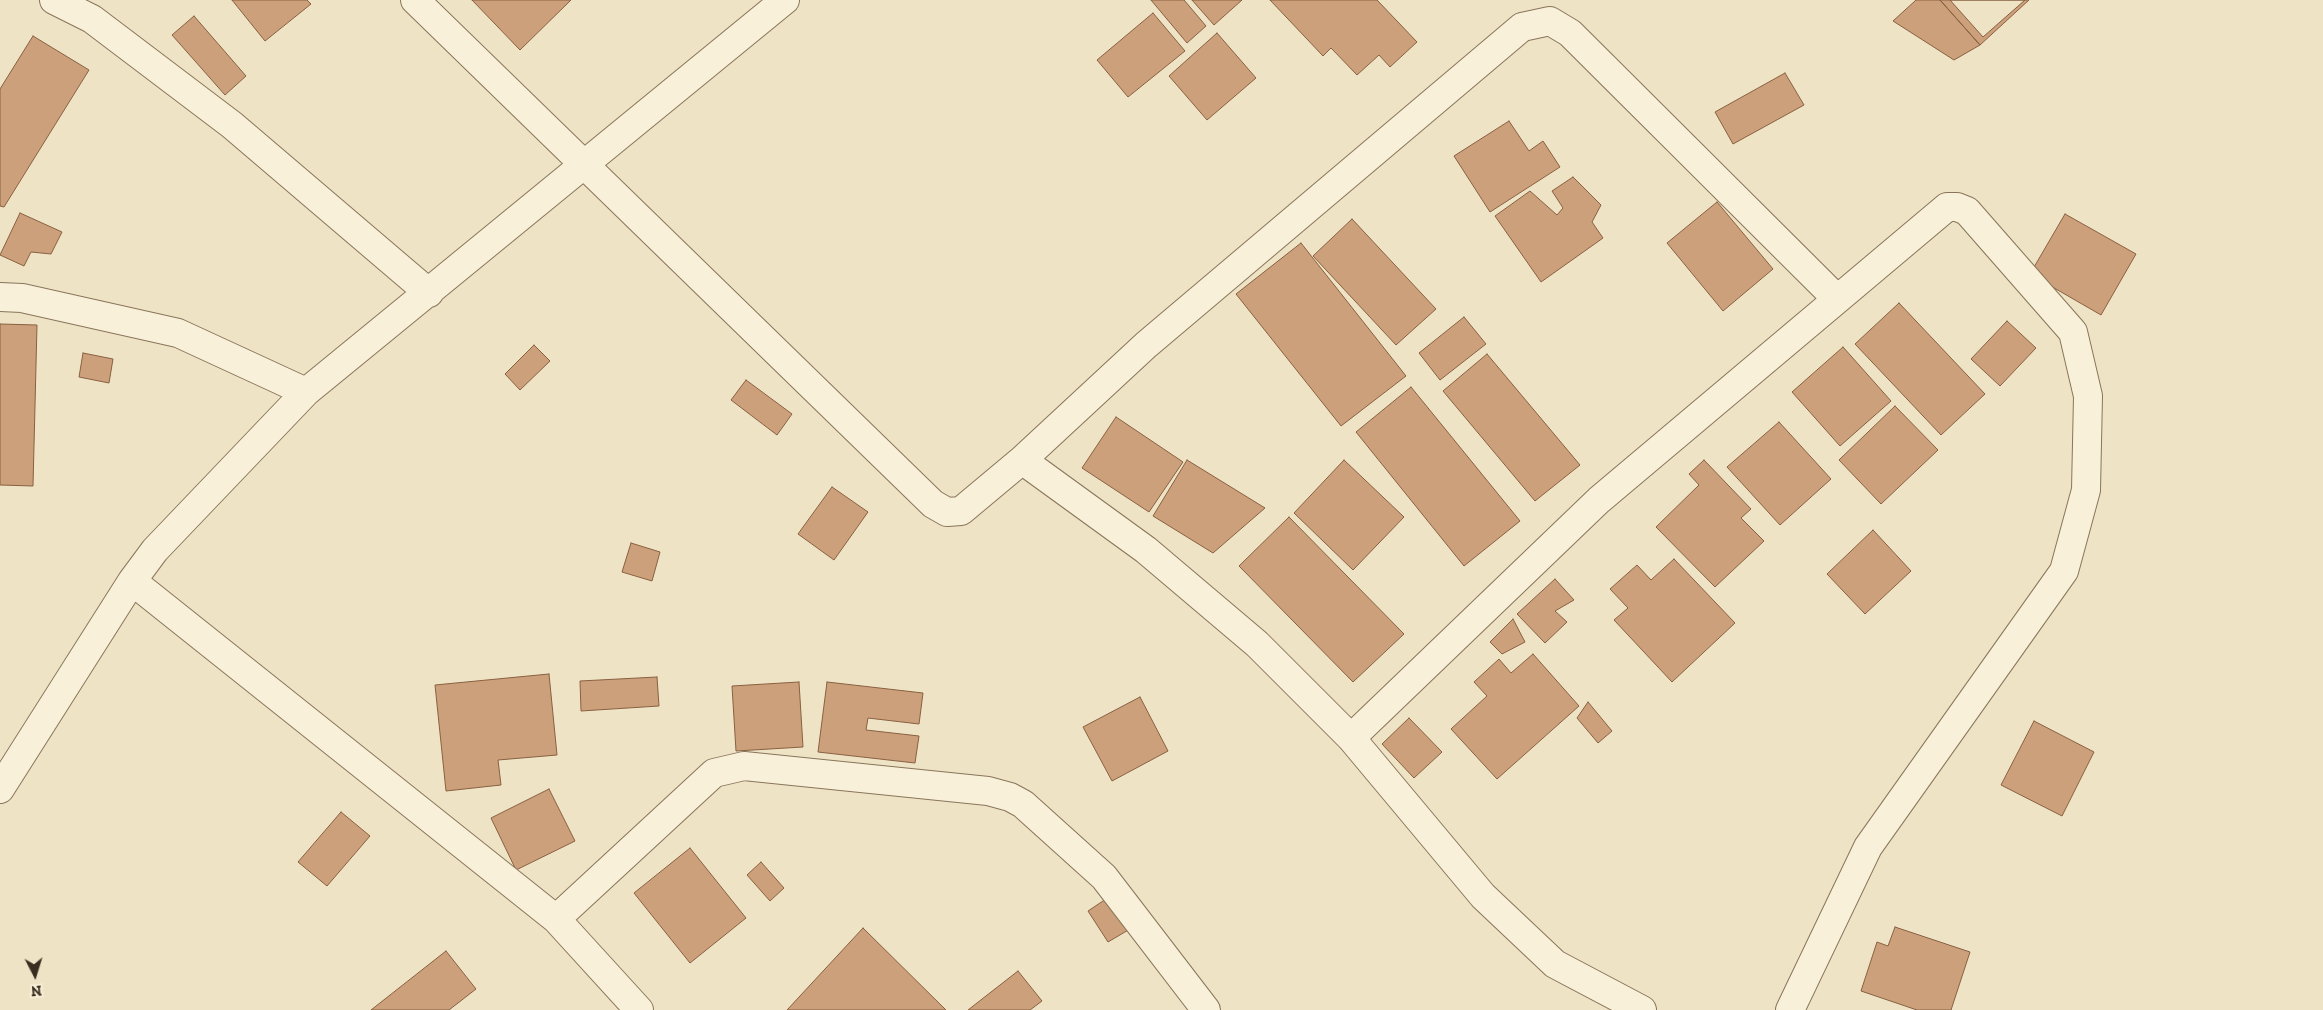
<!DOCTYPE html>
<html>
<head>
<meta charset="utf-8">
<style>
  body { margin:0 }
  #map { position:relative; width:2323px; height:1010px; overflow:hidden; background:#eee3c5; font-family:"Zilla Slab",serif }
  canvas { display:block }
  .north { position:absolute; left:10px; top:950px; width:50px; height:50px; -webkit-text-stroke:4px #f6edd5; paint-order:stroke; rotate:175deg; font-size:14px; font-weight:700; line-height:20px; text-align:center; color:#392d1f }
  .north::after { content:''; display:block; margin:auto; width:18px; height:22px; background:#392d1f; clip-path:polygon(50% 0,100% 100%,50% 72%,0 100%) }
</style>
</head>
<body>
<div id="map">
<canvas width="2323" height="1010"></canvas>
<div class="north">N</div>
</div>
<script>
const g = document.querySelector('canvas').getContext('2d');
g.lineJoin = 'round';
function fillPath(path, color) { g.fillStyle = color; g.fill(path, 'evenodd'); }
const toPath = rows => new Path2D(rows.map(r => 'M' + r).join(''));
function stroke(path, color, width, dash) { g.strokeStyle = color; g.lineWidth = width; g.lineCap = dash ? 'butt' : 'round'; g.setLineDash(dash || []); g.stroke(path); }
const building = toPath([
  [232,0,307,0,311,4,265,41,232,0],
  [472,0,571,0,520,50,472,0],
  [1151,0,1184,0,1206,26,1187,43,1151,0],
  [1192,0,1242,0,1214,25,1192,0],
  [1270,0,1377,0,1417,42,1390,67,1379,55,1357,75,1331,48,1323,56,1270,0],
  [1916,0,1940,0,1980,45,1954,60,1893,21,1916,0],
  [1940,0,2029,0,1980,45,1940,0],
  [1950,0,2025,0,1983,37,1950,0],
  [1153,13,1185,51,1128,97,1097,60,1153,13],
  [194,16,246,76,225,95,172,35,194,16],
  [1217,33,1256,78,1207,120,1169,76,1217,33],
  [33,36,89,70,4,207,0,206,0,89,33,36],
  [1785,73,1804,105,1733,144,1715,112,1785,73],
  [1509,121,1529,151,1543,141,1560,167,1490,212,1454,156,1509,121],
  [1573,177,1601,205,1592,222,1603,238,1541,282,1495,216,1530,191,1557,215,1563,208,1552,191,1573,177],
  [1717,202,1773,269,1723,311,1667,243,1717,202],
  [20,213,62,232,51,254,31,252,24,266,0,255,20,213],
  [2065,214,2136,254,2101,315,2030,274,2065,214],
  [1352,219,1436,309,1396,345,1313,256,1352,219],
  [1301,243,1406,376,1341,426,1236,294,1301,243],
  [1899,303,1985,394,1941,435,1855,344,1899,303],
  [1464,317,1486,344,1440,380,1419,353,1464,317],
  [2007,321,2036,348,2000,386,1971,359,2007,321],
  [0,324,37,325,33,486,0,485,0,324],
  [534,345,550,361,520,390,505,374,534,345],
  [1843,347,1891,401,1840,446,1792,392,1843,347],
  [83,353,113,359,109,383,79,377,83,353],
  [1487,354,1580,465,1535,501,1443,391,1487,354],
  [746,380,792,414,777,435,731,400,746,380],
  [1411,387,1520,521,1464,566,1356,432,1411,387],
  [1895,406,1938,450,1881,504,1839,460,1895,406],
  [1116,417,1183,462,1149,512,1082,468,1116,417],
  [1779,422,1831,479,1780,525,1727,467,1779,422],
  [1187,460,1265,508,1213,553,1153,516,1187,460],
  [1344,460,1404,517,1353,570,1294,513,1344,460],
  [1704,460,1751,509,1741,518,1764,541,1715,587,1656,527,1699,485,1689,474,1704,460],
  [832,487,868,512,834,560,798,534,832,487],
  [1289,517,1404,634,1353,682,1239,566,1289,517],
  [1873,530,1911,571,1865,614,1827,574,1873,530],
  [631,543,660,552,652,581,622,572,631,543],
  [1674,559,1735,623,1672,682,1614,620,1628,608,1610,589,1637,565,1651,580,1674,559],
  [1555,579,1574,600,1555,611,1567,622,1545,643,1517,614,1555,579],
  [1513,619,1525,642,1502,654,1490,642,1513,619],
  [1533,654,1579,706,1497,779,1451,729,1487,696,1474,682,1499,659,1511,673,1533,654],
  [549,674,557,755,498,760,501,785,446,791,435,685,549,674],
  [657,677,659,706,581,711,580,681,657,677],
  [799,682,803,747,736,751,732,686,799,682],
  [827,682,923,693,919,724,868,718,866,730,919,736,915,763,818,752,827,682],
  [1140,697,1168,751,1112,781,1083,727,1140,697],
  [1588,702,1612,731,1598,743,1577,718,1588,702],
  [1409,718,1442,752,1414,778,1382,744,1409,718],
  [2034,721,2094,752,2062,816,2001,785,2034,721],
  [549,789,575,841,516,870,491,818,549,789],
  [341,812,370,836,327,886,298,862,341,812],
  [690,848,746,918,690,963,634,893,690,848],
  [761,862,784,888,770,901,747,875,761,862],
  [1109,897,1130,929,1108,942,1088,911,1109,897],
  [1895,927,1970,952,1951,1010,1917,1010,1861,991,1877,942,1888,946,1895,927],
  [863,928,946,1010,787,1010,863,928],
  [446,951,476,989,449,1010,371,1010,446,951],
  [1018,971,1042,1001,1030,1010,968,1010,1018,971]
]);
const minor = toPath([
  [54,0,92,19,232,125,429,293],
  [415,0,933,504,947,512,961,511,1022,460,1146,345,1522,27,1550,21,1570,33,1837,299],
  [0,297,22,298,178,333,306,392],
  [1022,460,1146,550,1257,644,1351,738,1483,896,1555,964,1642,1010],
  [132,581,556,919,639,1010],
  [1351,738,1599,500,1947,207,1957,207,1967,211,2073,332,2088,396,2086,490,2064,571,1868,847,1790,1010],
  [0,789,132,581,155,550,306,392,785,0],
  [556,919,714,773,744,766,988,791,1010,797,1023,804,1104,877,1206,1010]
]);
fillPath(building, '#cca07b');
stroke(building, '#886041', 1);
stroke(minor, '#89755b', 30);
stroke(minor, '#f9f0d9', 28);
</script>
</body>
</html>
